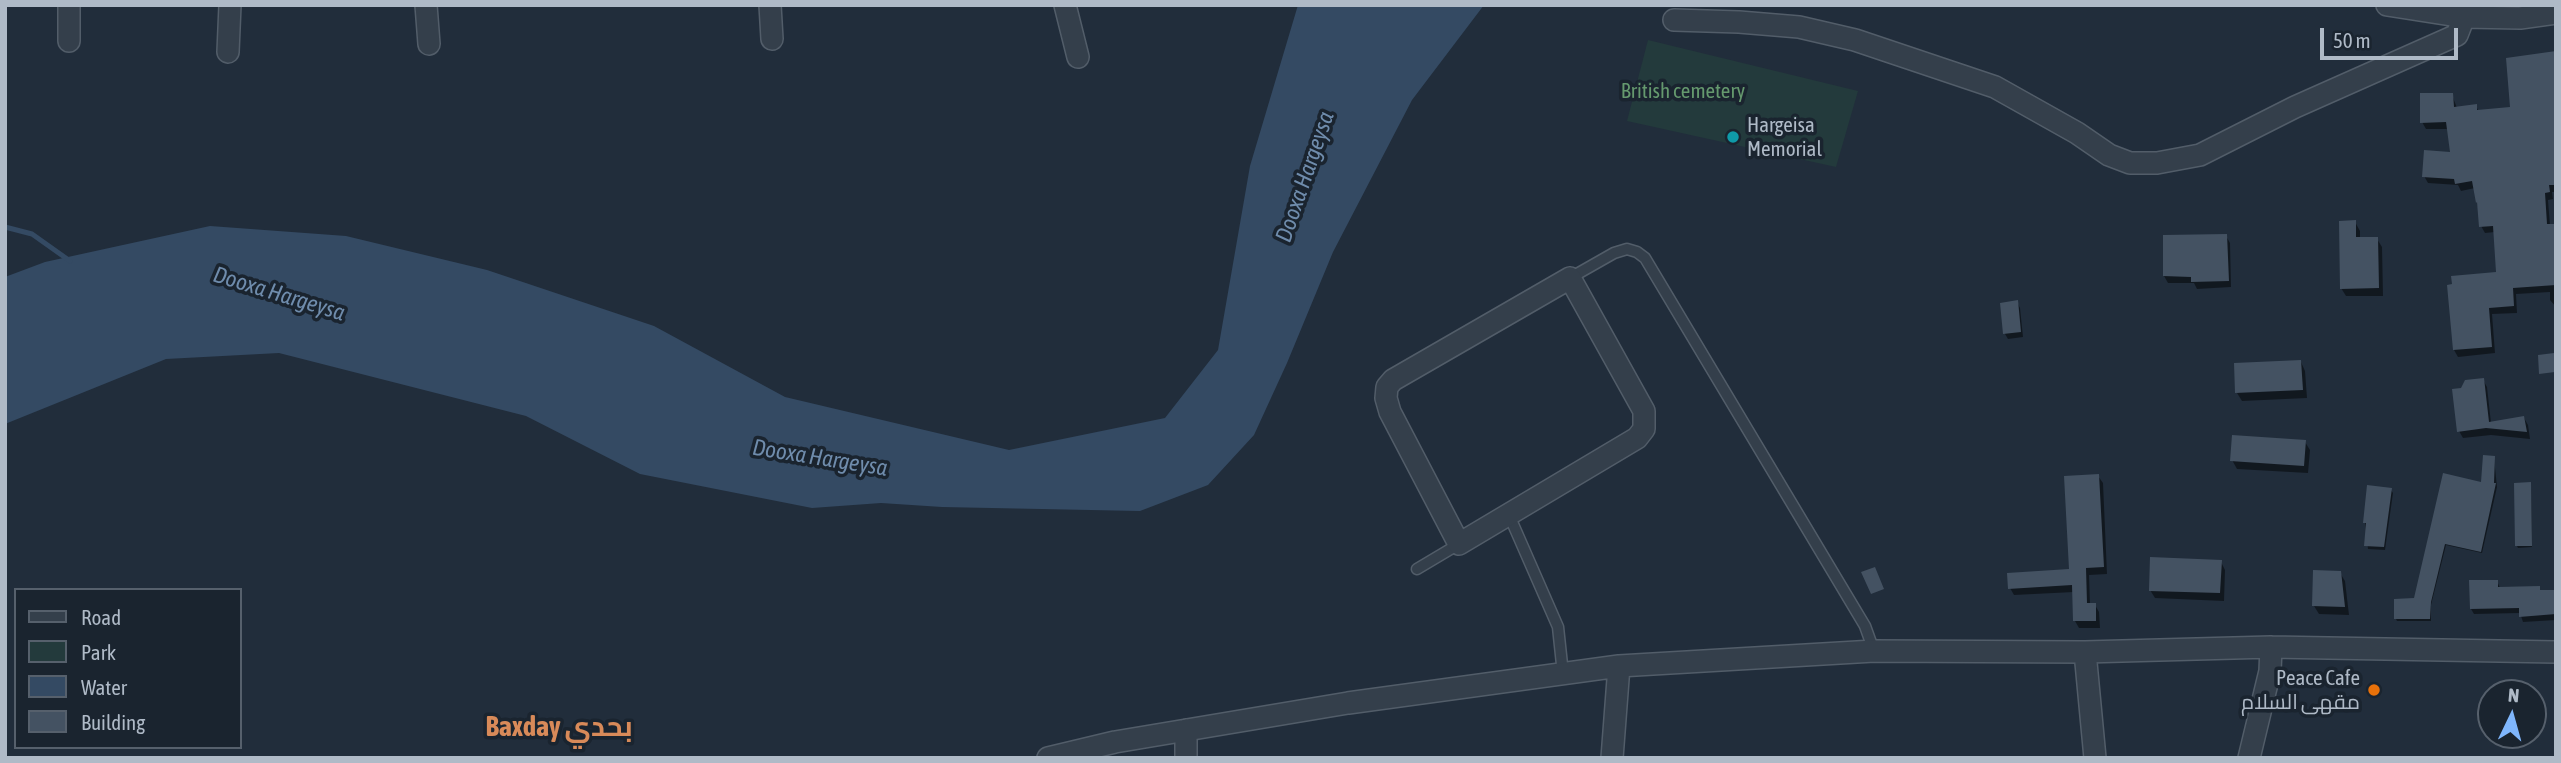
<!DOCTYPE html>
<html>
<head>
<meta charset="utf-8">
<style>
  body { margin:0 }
  #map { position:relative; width:2561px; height:763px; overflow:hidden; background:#212d3b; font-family:"Asap Condensed",sans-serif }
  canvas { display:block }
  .frame { position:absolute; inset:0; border:7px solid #afbac7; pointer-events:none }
  .legend { position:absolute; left:14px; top:588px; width:228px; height:161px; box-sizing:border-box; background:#1a242f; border:2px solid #56606c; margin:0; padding:9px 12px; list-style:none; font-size:21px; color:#afbac7 }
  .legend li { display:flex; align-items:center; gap:14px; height:35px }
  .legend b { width:35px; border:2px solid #56606c }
  .north { position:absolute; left:2477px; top:679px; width:70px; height:70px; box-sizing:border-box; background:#1a242f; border:2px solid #56606c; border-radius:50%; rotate:5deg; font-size:19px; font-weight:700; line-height:28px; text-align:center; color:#afbac7 }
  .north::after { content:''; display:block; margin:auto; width:24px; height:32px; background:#7fb6fc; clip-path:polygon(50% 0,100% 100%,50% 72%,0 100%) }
  .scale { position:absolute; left:2320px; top:28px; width:138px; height:32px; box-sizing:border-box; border:4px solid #afbac7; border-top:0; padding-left:9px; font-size:21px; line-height:24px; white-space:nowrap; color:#afbac7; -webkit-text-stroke:5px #1a242f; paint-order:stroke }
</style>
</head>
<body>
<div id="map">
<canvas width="2561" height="763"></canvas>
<div class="frame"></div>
<ul class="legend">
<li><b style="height:9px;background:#343f4b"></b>Road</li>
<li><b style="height:19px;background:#233a3c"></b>Park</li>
<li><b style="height:19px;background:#344a63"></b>Water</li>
<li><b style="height:19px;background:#445262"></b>Building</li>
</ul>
<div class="north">N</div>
<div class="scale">50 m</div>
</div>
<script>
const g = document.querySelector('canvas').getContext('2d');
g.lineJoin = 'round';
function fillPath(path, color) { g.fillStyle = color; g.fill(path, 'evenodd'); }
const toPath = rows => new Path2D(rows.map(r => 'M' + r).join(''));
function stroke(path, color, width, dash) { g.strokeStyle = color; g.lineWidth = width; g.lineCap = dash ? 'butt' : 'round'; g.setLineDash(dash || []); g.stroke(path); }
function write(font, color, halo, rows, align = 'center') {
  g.font = font + ' "Asap Condensed",Cairo,sans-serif'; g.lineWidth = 7; g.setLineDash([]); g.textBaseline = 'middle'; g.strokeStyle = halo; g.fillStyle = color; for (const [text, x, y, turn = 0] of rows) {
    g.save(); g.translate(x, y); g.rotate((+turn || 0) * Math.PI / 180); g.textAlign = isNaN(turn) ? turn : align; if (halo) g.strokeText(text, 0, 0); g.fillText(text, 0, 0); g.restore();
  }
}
const green = toPath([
  [1648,40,1858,91,1836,167,1627,121]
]);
const water = toPath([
  [1298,5,1484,5,1412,100,1333,252,1287,363,1254,435,1208,485,1140,511,942,507,881,503,812,508,640,474,526,416,279,353,166,359,5,424,5,277,45,262,210,226,346,236,487,270,654,326,785,397,1009,450,1165,418,1218,350,1250,166]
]);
const shadow = toPath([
  [2556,53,2556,192,2552,192,2553,199,2548,200,2550,226,2556,226,2556,307,2550,300,2550,292,2516,294,2517,313,2492,314,2495,353,2458,357,2454,350,2498,273,2495,232,2485,233,2481,226,2475,188,2461,191,2458,185,2428,183,2424,176,2452,154,2449,129,2426,129,2422,122,2452,95,2457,108,2476,106,2479,112,2512,108],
  [2355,222,2360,231,2360,239,2377,239,2382,247,2383,296,2346,296,2341,288],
  [2226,236,2230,243,2231,287,2197,289,2194,283,2168,283,2164,276],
  [2017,302,2020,308,2023,337,2008,339,2005,334],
  [2301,362,2305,371,2307,398,2242,401,2237,393],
  [2483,380,2487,387,2491,423,2524,418,2528,425,2530,439,2491,435,2463,438,2459,431],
  [2305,442,2310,450,2308,473,2237,469,2232,460],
  [2494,458,2497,487,2482,553,2446,545,2431,605,2431,621,2397,621,2396,619,2415,600,2445,475,2482,484],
  [2098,476,2103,483,2107,574,2089,575,2090,605,2095,605,2099,612,2100,628,2079,628,2075,621,2074,592,2014,595,2010,588,2071,571],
  [2531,486,2532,547,2518,548,2517,546],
  [2391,490,2393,493,2385,550,2368,549,2365,522],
  [2221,562,2225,570,2224,601,2155,598,2150,590],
  [2340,573,2345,581,2349,615,2319,614,2314,606],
  [2497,581,2500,588,2556,592,2556,620,2523,622,2520,613,2474,614,2471,609,2471,582]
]);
const stream = toPath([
  [5,227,32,234,70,261]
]);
const building = toPath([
  [2556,51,2556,185,2549,185,2550,192,2545,193,2547,224,2556,224,2556,285,2513,288,2514,306,2489,308,2492,347,2453,350,2447,285,2452,284,2451,276,2496,272,2493,226,2479,227,2477,202,2476,203,2472,181,2455,184,2454,179,2422,177,2424,150,2450,152,2446,122,2420,123,2420,93,2453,93,2454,107,2477,104,2477,110,2510,107,2506,58],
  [2356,220,2356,237,2378,237,2379,288,2340,289,2339,221],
  [2227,234,2229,281,2191,282,2191,277,2163,276,2163,235],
  [2018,300,2021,332,2003,334,2000,303],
  [2554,353,2555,372,2539,374,2538,355],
  [2301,360,2303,390,2235,393,2234,363],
  [2484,378,2489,422,2524,416,2527,432,2486,428,2457,432,2452,389,2461,388,2465,380],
  [2232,435,2306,440,2304,466,2230,461],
  [2483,455,2495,456,2494,483,2496,483,2481,552,2445,544,2431,602,2430,619,2394,619,2394,599,2414,598,2443,473,2481,482],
  [2099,474,2104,567,2086,568,2087,603,2096,603,2096,621,2073,621,2072,585,2008,589,2007,573,2069,569,2064,476],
  [2531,482,2532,546,2515,546,2514,483],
  [2367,485,2392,488,2384,547,2364,546,2366,523,2363,523],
  [2150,557,2222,560,2220,593,2149,591],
  [1875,567,1884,589,1871,594,1861,572],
  [2313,570,2341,571,2345,607,2312,606],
  [2469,580,2498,580,2498,587,2540,586,2540,590,2556,590,2556,614,2519,617,2519,608,2470,609]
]);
const lane = toPath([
  [1570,278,1614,253,1627,249,1637,252,1645,258,1865,626,1874,651],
  [1509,515,1558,627,1563,674],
  [1417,569,1459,544]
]);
const street = toPath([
  [69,5,69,41],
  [426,5,429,44],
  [770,5,772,39],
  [1065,5,1078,57],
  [2387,5,2464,17,2520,18,2556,13],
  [1674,20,1739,22,1799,27,1855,40,1995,87,2077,133,2109,155,2130,163,2157,163,2200,155,2295,107,2457,35,2464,17],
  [228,52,230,5],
  [1570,278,1644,411,1644,429,1637,438,1459,544,1390,412,1386,398,1387,387,1393,380,1570,278],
  [2085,652,2095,758],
  [1186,730,1186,758],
  [1048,758,1115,742,1348,703,1619,666,1874,651,2085,652,2271,647,2556,652],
  [1612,758,1619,666],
  [2249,758,2270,671,2271,647]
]);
const markers = [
  [1733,137,7,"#0f9aa8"],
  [2374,690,7,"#e8710a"]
];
const parkNames = [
  ["British cemetery",1683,91]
];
const poiNames = [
  ["Hargeisa",1747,125],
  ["Memorial",1747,149],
  ["Peace Cafe",2360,678,"right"],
  ["مقهى السلام",2360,702,"right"]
];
const waterNames = [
  ["Dooxa Hargeysa",1305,177,-71],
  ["Dooxa Hargeysa",279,294,17],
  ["Dooxa Hargeysa",820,458,9]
];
const districtNames = [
  ["Baxday بحدي",559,727]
];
fillPath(green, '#233a3c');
fillPath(water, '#344a63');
fillPath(shadow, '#0007');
stroke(stream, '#344a63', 5);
fillPath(building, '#445262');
stroke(lane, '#525d69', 13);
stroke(street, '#525d69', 24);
stroke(lane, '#343f4b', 10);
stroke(street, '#343f4b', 21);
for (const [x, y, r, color] of markers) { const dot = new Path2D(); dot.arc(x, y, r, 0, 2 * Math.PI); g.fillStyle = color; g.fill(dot); stroke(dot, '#1a242f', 2.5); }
write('21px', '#65996e', '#1a242f', parkNames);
write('21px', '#afbac7', '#1a242f', poiNames, 'left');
write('italic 23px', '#6f8cac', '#1a242f', waterNames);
write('bold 28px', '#d88a59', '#1a242f', districtNames);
</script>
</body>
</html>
